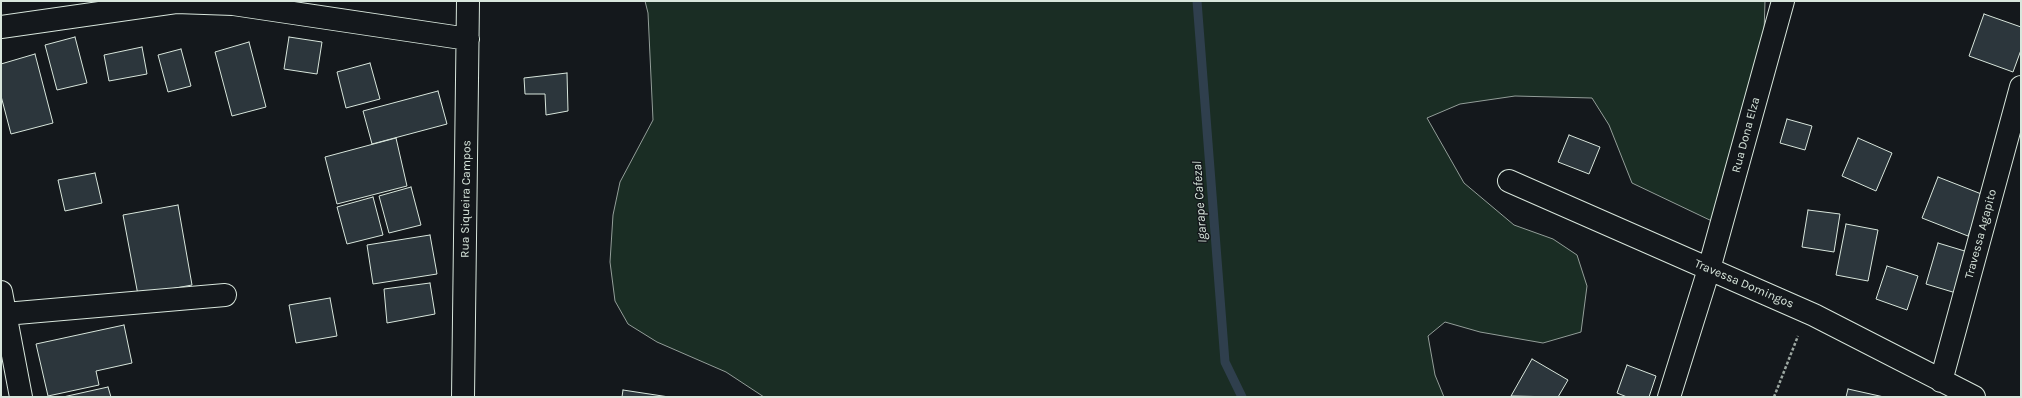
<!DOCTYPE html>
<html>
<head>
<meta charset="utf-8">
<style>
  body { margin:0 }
  #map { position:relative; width:2022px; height:398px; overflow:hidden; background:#14181c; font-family:Karla,sans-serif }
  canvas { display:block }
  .frame { position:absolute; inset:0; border:2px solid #d8e6dc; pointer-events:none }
</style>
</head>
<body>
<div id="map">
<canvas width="2022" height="398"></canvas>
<div class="frame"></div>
</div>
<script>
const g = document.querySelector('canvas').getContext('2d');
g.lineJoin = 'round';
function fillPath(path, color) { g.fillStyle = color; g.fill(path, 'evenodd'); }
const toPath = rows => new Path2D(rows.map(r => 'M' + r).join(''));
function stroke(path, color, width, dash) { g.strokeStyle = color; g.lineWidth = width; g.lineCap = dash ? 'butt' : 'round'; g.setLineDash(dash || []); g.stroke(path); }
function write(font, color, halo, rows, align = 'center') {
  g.font = font + ' Karla,sans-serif'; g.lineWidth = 3; g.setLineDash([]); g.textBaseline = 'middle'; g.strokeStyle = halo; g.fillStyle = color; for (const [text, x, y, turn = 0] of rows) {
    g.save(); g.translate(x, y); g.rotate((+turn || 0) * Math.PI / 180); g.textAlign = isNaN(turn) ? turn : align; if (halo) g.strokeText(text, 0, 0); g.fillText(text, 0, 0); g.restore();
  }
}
const green = toPath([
  [645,1,1765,1,1764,34,1716,223,1632,183,1609,125,1592,98,1515,96,1460,104,1427,118,1464,183,1514,225,1553,239,1577,255,1587,286,1581,332,1543,343,1480,332,1445,322,1428,336,1435,375,1444,397,764,397,726,372,657,342,628,324,615,301,610,262,613,215,620,182,653,120,648,13,645,1]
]);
const stream = toPath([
  [1197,1,1225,362,1242,397]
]);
const building = toPath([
  [1984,14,2021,27,2021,50,2013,72,1969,56,1984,14],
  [75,37,87,83,57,90,45,45,75,37],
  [289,37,322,42,317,74,284,69,289,37],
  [249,42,266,107,232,116,215,52,249,42],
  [142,47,147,74,109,81,104,55,142,47],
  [181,49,191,86,168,92,158,55,181,49],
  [35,54,53,123,11,134,1,96,1,64,35,54],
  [370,63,380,99,346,108,337,72,370,63],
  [567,73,568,111,546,115,545,94,525,94,524,78,567,73],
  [438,91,447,124,372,144,363,111,438,91],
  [1787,119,1812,126,1805,150,1780,143,1787,119],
  [1569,135,1600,147,1589,174,1558,162,1569,135],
  [396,138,407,186,337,204,325,157,396,138],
  [1858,138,1892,153,1876,191,1842,176,1858,138],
  [95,173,102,203,65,211,58,180,95,173],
  [1938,177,1984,195,1968,236,1922,218,1938,177],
  [411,187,421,225,389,233,379,196,411,187],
  [373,197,383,235,347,244,337,207,373,197],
  [178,205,192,285,138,295,123,215,178,205],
  [1808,210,1840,214,1834,252,1802,247,1808,210],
  [1846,224,1878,230,1868,281,1836,275,1846,224],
  [430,235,437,274,373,284,367,245,430,235],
  [1938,243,1968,252,1956,293,1926,284,1938,243],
  [1887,266,1918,276,1907,310,1876,299,1887,266],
  [430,283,435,314,387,323,384,289,430,283],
  [330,298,337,336,296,343,289,305,330,298],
  [124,325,132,363,96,371,99,385,48,396,36,344,124,325],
  [1532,359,1568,380,1558,397,1511,396,1532,359],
  [1627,365,1656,376,1649,397,1627,397,1617,393,1627,365],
  [108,387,111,397,63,397,108,387],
  [1848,389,1884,397,1846,397,1848,389],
  [623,390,669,397,622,397,623,390]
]);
const path = toPath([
  [1774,397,1798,336]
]);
const minor = toPath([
  [1,27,176,2,233,4,468,39],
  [1509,181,1814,315,1974,397],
  [1,292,21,397],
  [5,314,225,295],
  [1941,381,2021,87],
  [463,397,468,1],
  [1669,397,1709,269,1783,1]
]);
const streetNames = [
  ["Rua Dona Elza",1746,135,-75],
  ["Rua Siqueira Campos",466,199,-89],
  ["Travessa Agapito",1981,234,-75],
  ["Travessa Domingos",1744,284,23]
];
const waterNames = [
  ["Igarape Cafezal",1200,202,-94]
];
fillPath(green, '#1a2d24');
stroke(green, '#939e99', 1);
stroke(stream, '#2f3f4d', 9);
fillPath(building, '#2c363c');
stroke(building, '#d8e6dc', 1);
stroke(minor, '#d8e6dc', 24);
stroke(path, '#9da8a2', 2.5, [3, 2]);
stroke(minor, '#14181c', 22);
write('12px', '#d8e6dc', '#14181c', streetNames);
write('italic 13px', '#d8e6dc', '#14181c', waterNames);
</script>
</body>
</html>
